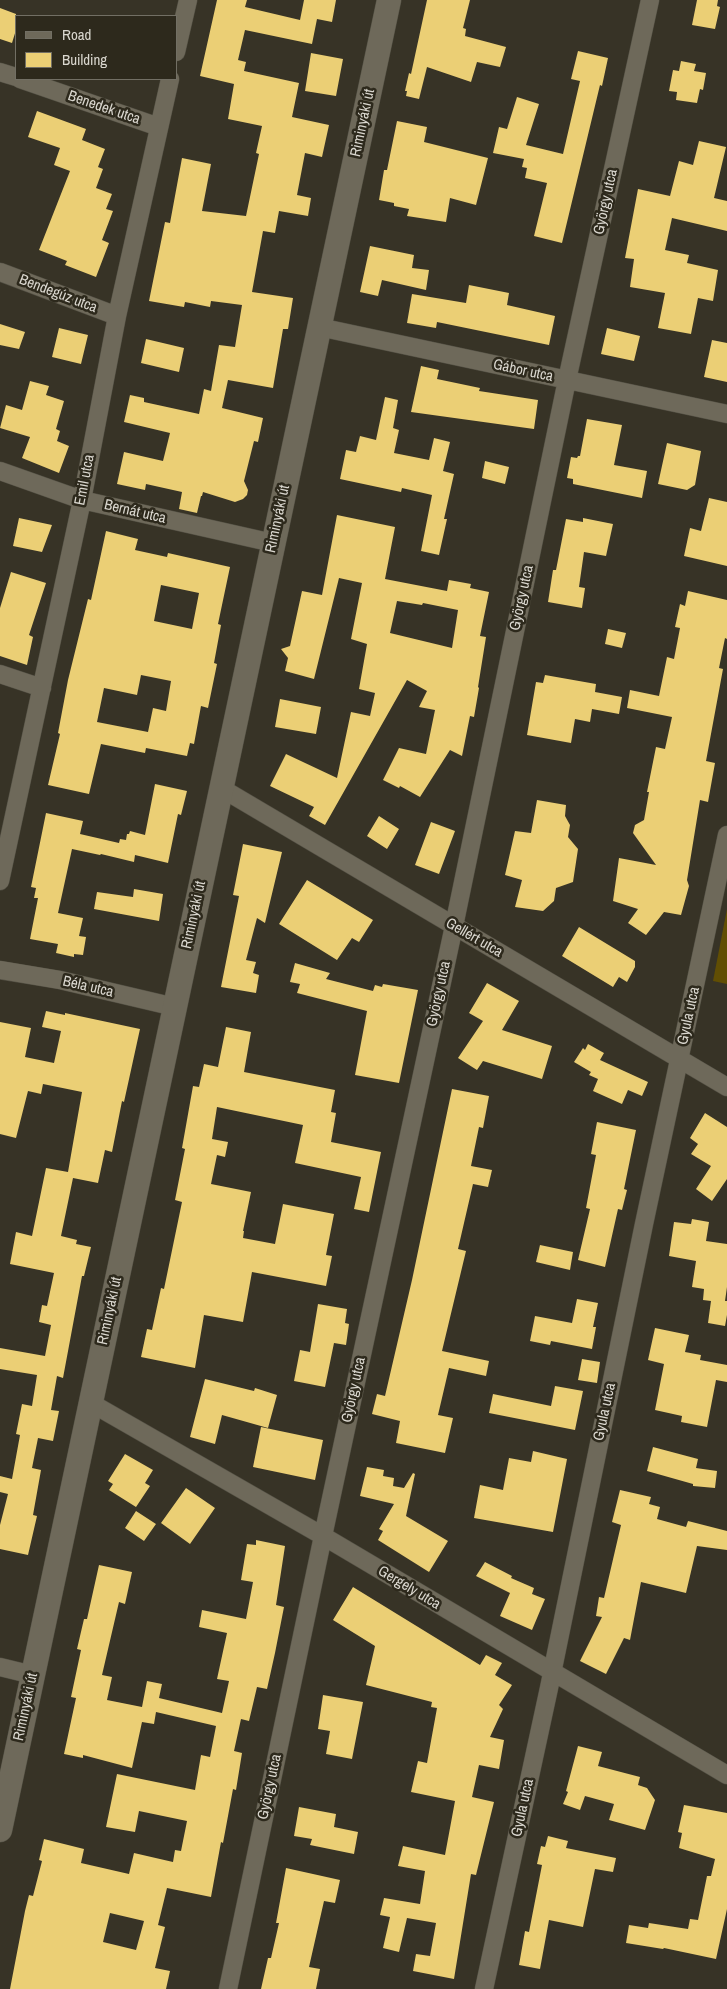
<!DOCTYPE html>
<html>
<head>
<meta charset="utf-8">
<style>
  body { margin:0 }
  #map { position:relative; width:727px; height:1989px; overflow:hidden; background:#373326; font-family:"Archivo Narrow",sans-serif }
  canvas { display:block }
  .legend { position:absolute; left:15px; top:15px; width:162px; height:65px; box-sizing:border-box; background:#2d291c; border:1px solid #726f64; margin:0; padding:6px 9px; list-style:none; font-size:15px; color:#dad7cf }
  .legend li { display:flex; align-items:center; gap:10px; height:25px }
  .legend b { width:25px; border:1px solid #726f64 }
</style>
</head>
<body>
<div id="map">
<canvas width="727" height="1989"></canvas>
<ul class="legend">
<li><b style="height:6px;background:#6e695a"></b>Road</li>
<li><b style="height:14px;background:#ebcf75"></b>Building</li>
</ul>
</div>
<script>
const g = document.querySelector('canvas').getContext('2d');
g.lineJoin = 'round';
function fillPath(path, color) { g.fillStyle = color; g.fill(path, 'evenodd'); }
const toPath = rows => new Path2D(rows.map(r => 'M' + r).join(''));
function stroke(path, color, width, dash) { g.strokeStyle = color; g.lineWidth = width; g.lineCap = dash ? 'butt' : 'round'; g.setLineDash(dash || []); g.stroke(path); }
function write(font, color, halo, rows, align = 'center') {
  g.font = font + ' "Archivo Narrow",sans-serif'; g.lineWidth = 5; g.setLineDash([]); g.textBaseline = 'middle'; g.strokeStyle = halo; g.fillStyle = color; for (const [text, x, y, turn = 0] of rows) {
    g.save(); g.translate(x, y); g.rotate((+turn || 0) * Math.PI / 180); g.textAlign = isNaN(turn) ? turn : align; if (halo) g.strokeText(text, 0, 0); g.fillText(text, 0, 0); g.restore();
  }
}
const green = toPath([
  [727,909,727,984,713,981]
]);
const building = toPath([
  [217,0,247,0,245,7,300,20,304,0,336,0,332,22,317,19,312,44,245,30,238,60,246,62,244,71,299,83,292,117,329,125,322,157,305,153,297,195,311,198,308,216,279,211,275,233,263,231,252,292,293,298,288,329,283,329,273,388,228,380,222,408,263,418,258,442,254,441,244,481,248,490,247,495,243,499,235,502,203,492,202,496,201,496,197,513,179,509,182,492,146,484,145,490,117,484,124,452,163,461,170,433,124,422,130,395,144,398,144,402,199,414,204,389,211,391,219,345,235,347,242,305,211,301,210,307,185,302,184,307,149,301,165,222,170,223,182,158,211,164,202,211,246,216,259,154,256,153,262,126,228,119,234,84,200,76],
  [427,0,470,0,463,28,466,29,465,36,506,47,500,67,477,62,471,82,427,67,419,99,406,96,407,91,405,91,409,73,411,74],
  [697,0,718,0,717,6,720,7,715,29,692,25],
  [0,8,16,14,16,30,12,43,0,39],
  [578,51,608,58,602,86,600,85,562,243,534,236,547,183,525,178,527,168,522,167,524,159,493,153,499,127,507,129,517,97,539,104,526,145,563,154,580,81,571,79],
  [311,53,343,59,336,96,305,91],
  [681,61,696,64,694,71,706,73,703,90,700,89,697,103,676,100,677,92,669,91,673,70,679,71],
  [37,111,86,129,82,140,105,149,98,167,103,169,96,188,112,194,106,209,113,211,102,240,109,243,96,277,65,265,67,261,39,250,70,171,54,165,60,148,28,137],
  [397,121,427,127,424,142,488,158,476,205,450,198,446,222,407,216,409,209,394,206,394,203,379,200,384,170,387,170],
  [699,141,726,147,714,198,727,201,727,231,672,218,665,250,689,255,687,263,718,270,713,301,698,298,691,334,658,328,665,293,630,287,634,259,625,258,638,189,670,196,679,161,693,165],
  [370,246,414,255,412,268,429,270,426,290,382,280,378,296,360,292],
  [469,285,509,293,507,305,555,316,549,345,437,322,436,328,407,323,412,294,466,303],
  [0,324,25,332,19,349,0,345],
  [59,328,88,335,81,364,52,357],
  [607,328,640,336,634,361,601,354],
  [146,339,184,348,179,372,141,363],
  [712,340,727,343,727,382,704,377],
  [421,366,439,370,437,379,480,388,479,391,538,400,534,429,411,412],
  [30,381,49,386,46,395,64,401,56,429,60,431,57,441,69,446,59,473,22,458,30,437,0,428,6,405,22,410],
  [385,397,398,400,393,428,399,430,394,453,429,460,434,438,450,442,443,471,454,474,444,519,447,519,439,555,421,551,432,495,402,488,401,492,340,479,346,450,356,452,360,436,376,440],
  [587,419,622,425,614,465,647,471,642,498,573,484,573,479,567,478,571,457,577,458,578,456,580,456],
  [667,443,701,451,695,485,687,490,658,484],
  [485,461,509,467,505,484,482,478],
  [709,498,727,502,727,566,684,556,690,528,701,531],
  [337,515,395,527,385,579,447,591,449,580,471,584,470,588,489,592,480,636,486,637,478,687,479,688,474,717,470,716,462,756,450,750,420,797,400,786,399,788,383,780,399,748,426,754,435,710,419,707,427,691,407,680,325,825,309,816,314,807,270,786,286,754,337,778,351,712,370,716,375,693,359,689,367,644,351,639,362,583,339,578,314,679,285,671,288,658,281,649,290,646,302,591,322,595],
  [397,601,422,605,423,603,458,610,452,648,390,633],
  [19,518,52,525,42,552,13,546],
  [583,518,613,524,606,556,584,552,579,587,585,588,582,608,548,602,553,570,556,570,566,519,583,522],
  [106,531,138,539,135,550,167,557,168,553,230,567,218,624,221,625,214,663,217,664,208,708,201,706,194,744,190,743,187,756,146,748,145,753,101,744,89,794,48,785,60,734,58,733,68,680,88,599,91,600],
  [161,585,199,593,192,629,154,621],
  [141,675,171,681,166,711,153,708,148,732,97,722,104,688,137,695],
  [11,572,46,583,29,635,33,637,27,665,0,656,0,608],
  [688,591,727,600,727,639,725,638,719,668,723,669,706,761,715,763,708,802,700,800,687,880,689,886,681,915,664,912,646,935,628,923,638,909,613,901,619,858,656,865,633,833,635,825,644,820,649,792,647,792,656,747,665,749,672,717,627,708,630,690,659,696,667,657,674,659,680,628,675,627,680,604,685,606],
  [608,629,626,633,622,648,605,644],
  [545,675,596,684,595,692,622,697,619,714,592,709,590,722,575,719,571,743,527,735,536,682,543,683],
  [280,699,321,707,316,734,275,727],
  [155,784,187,791,181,815,178,814,168,863,135,855,134,862,101,854,100,855,72,849,58,913,83,918,79,936,86,937,83,955,74,954,74,957,56,953,58,944,30,939,38,898,34,898,36,888,31,887,46,813,83,821,80,834,119,843,120,839,126,840,127,834,129,834,130,831,145,835],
  [537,800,566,805,565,816,570,825,568,837,578,849,573,882,556,888,554,901,543,911,515,907,522,880,505,875,515,831,531,833],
  [379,816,399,829,387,849,367,836],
  [431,822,455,831,439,874,415,865],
  [243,844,282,852,265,923,257,918,246,960,256,962,253,973,259,975,256,993,221,987,239,896,233,895],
  [307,880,373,920,359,942,352,938,337,960,279,924],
  [134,889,163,894,159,921,94,909,97,892,133,897],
  [579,927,635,961,635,967,627,982,619,977,613,987,562,956],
  [295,963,330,973,326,979,373,991,375,985,382,987,383,984,418,990,399,1083,355,1075,367,1011,297,993,300,984,290,982],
  [487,983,519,1001,502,1030,552,1046,542,1079,483,1061,477,1070,458,1058,483,1021,469,1013],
  [46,1011,65,1015,65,1013,140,1029,124,1102,122,1101,112,1152,105,1150,98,1183,73,1178,61,1236,77,1240,76,1244,91,1247,84,1276,82,1276,63,1378,57,1376,51,1410,59,1411,53,1441,38,1438,32,1468,41,1470,33,1515,37,1516,28,1555,0,1549,0,1525,8,1494,0,1492,0,1476,12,1479,20,1435,16,1434,22,1404,32,1406,37,1375,0,1369,0,1348,45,1356,51,1325,39,1322,42,1305,47,1306,54,1273,10,1264,16,1232,32,1236,46,1168,68,1172,82,1092,43,1084,41,1094,28,1091,16,1138,0,1134,0,1022,31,1028,25,1057,54,1063,61,1031,42,1027],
  [226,1027,251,1032,244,1072,335,1090,331,1112,336,1113,331,1142,381,1152,369,1212,354,1209,361,1177,295,1163,303,1125,217,1107,212,1139,228,1142,225,1157,217,1155,211,1184,251,1192,243,1231,244,1231,243,1238,275,1244,283,1204,334,1214,326,1255,332,1256,326,1286,252,1272,243,1322,204,1315,195,1368,141,1357,147,1329,152,1330,161,1288,164,1289,182,1202,175,1200,185,1149,182,1148,193,1086,199,1087,204,1064,218,1067],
  [588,1044,604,1053,600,1060,648,1082,642,1096,628,1090,622,1104,593,1091,598,1079,589,1075,591,1072,574,1062,583,1048,585,1050],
  [452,1089,489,1096,483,1128,479,1127,471,1166,492,1170,488,1187,473,1184,458,1249,466,1251,442,1351,489,1361,486,1376,449,1368,438,1415,453,1418,445,1453,396,1443,400,1421,372,1414,377,1394,385,1396,412,1280],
  [705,1113,727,1127,727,1179,712,1201,696,1189,711,1166,691,1154,698,1144,690,1138],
  [597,1122,636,1130,624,1189,627,1190,622,1210,618,1209,605,1267,578,1260,590,1209,586,1208,596,1155,591,1154],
  [692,1219,709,1222,706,1241,727,1244,727,1287,725,1301,727,1301,727,1315,725,1326,708,1323,711,1301,703,1300,704,1289,692,1287,696,1261,669,1256,674,1222,691,1224],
  [540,1245,573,1252,570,1270,536,1262],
  [577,1299,598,1303,593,1327,596,1327,592,1349,551,1341,550,1345,530,1341,535,1316,572,1323],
  [318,1304,347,1309,345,1323,349,1324,346,1345,334,1343,325,1387,294,1381,300,1350,310,1352],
  [655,1328,689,1335,685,1352,701,1355,700,1360,727,1365,727,1382,716,1380,707,1427,681,1422,682,1416,655,1410,664,1364,648,1360],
  [582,1359,600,1362,597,1383,578,1380],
  [205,1379,254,1391,255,1388,277,1395,268,1428,222,1415,215,1444,190,1437],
  [555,1386,583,1391,575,1430,489,1413,493,1394,551,1406],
  [261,1427,323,1440,315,1480,253,1467],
  [653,1447,698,1459,696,1468,717,1471,715,1488,693,1486,693,1484,647,1471],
  [533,1451,567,1459,553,1532,474,1518,480,1485,503,1490,509,1458,531,1462],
  [125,1454,153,1470,145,1483,150,1486,136,1507,109,1490,113,1484,108,1481],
  [367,1467,384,1470,383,1476,394,1478,393,1486,404,1488,413,1473,415,1474,406,1516,448,1541,429,1572,378,1540,383,1531,379,1529,394,1504,360,1496],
  [186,1488,215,1508,190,1544,161,1523],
  [620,1490,651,1497,649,1504,660,1507,657,1519,686,1527,688,1521,727,1531,727,1550,697,1546,686,1593,641,1582,630,1640,624,1638,606,1674,580,1661,602,1617,596,1616,599,1597,604,1598,621,1525,612,1522],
  [136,1511,156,1524,144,1541,125,1528],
  [256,1540,285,1546,276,1605,284,1607,275,1653,267,1689,257,1687,249,1721,241,1719,234,1751,242,1753,236,1790,233,1789,223,1843,221,1842,211,1897,167,1888,158,1925,165,1927,155,1968,170,1971,166,1989,10,1989,25,1911,29,1895,33,1896,42,1861,39,1860,44,1839,84,1849,81,1863,129,1874,134,1853,173,1862,175,1850,181,1851,187,1821,139,1811,135,1832,106,1827,117,1774,195,1790,201,1755,210,1757,216,1726,156,1712,154,1724,142,1722,132,1768,83,1755,83,1758,64,1754,76,1698,71,1697,81,1650,77,1649,84,1619,87,1619,99,1565,132,1572,125,1604,119,1602,102,1675,112,1677,107,1700,142,1707,147,1681,162,1684,159,1698,222,1713,229,1681,217,1679,227,1633,199,1627,202,1610,246,1619,253,1582,241,1580,247,1544,256,1545],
  [110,1913,144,1921,136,1950,103,1942],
  [485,1562,512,1576,511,1578,534,1588,532,1594,545,1599,532,1630,500,1616,510,1593,476,1576],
  [353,1587,480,1665,486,1655,502,1663,495,1675,512,1685,499,1705,503,1709,490,1737,504,1740,499,1769,479,1765,472,1797,494,1802,476,1875,471,1874,454,1979,413,1971,416,1954,430,1956,436,1923,407,1918,399,1952,383,1948,390,1917,380,1915,384,1898,420,1904,425,1871,398,1866,403,1846,445,1855,455,1801,411,1792,418,1761,427,1763,437,1708,431,1707,432,1702,366,1685,375,1646,333,1620],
  [323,1695,363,1702,352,1759,326,1754,330,1731,318,1729],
  [578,1746,602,1752,598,1766,640,1777,638,1785,647,1788,655,1800,645,1830,609,1820,614,1804,585,1796,580,1810,563,1804,568,1792,566,1791],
  [684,1805,727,1813,727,1909,716,1959,664,1948,663,1949,626,1943,629,1925,648,1928,649,1923,688,1929,690,1919,698,1920,707,1876,711,1876,715,1859,679,1848,682,1833,678,1832],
  [299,1807,336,1814,334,1827,358,1832,354,1854,310,1845,312,1839,294,1836],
  [548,1836,568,1841,566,1848,616,1858,613,1872,595,1869,583,1927,549,1920,540,1969,519,1965,525,1931,529,1932,542,1865,537,1864,541,1846,545,1847],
  [286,1868,340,1880,335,1903,324,1901,309,1967,320,1969,316,1989,261,1989,268,1958,271,1958,279,1923,276,1923]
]);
const street = toPath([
  [176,52,188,0],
  [0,72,16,77],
  [20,79,159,127],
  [0,272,117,316],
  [319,327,727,414],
  [0,471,82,500,273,543],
  [0,674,42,688],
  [221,788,727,1087],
  [0,881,82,500,117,316,170,79],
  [0,970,60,980,175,1007],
  [91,1403,323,1536,727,1775],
  [0,1667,33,1675],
  [228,1989,323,1536,454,926,567,380,650,0],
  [484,1989,549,1688,644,1224,727,835]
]);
const secondary = toPath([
  [0,1830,389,0]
]);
const streetNames = [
  ["Benedek utca",104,108,19],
  ["Riminyáki út",363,123,-78],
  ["György utca",606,202,-78],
  ["Bendegúz utca",58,294,21],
  ["Gábor utca",523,371,12],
  ["Emil utca",85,480,-79],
  ["Bernát utca",135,512,13],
  ["Riminyáki út",278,519,-78],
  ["György utca",522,598,-78],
  ["Riminyáki út",194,915,-78],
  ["Gellért utca",474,938,30],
  ["Béla utca",88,987,13],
  ["György utca",439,994,-78],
  ["Gyula utca",689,1016,-78],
  ["Riminyáki út",110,1311,-78],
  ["György utca",354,1390,-78],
  ["Gyula utca",605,1412,-78],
  ["Gergely utca",409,1588,31],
  ["Riminyáki út",26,1707,-78],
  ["György utca",270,1787,-78],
  ["Gyula utca",523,1808,-78]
];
fillPath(green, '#614e03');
fillPath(building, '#ebcf75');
stroke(street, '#535044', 19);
stroke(secondary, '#535044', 25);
stroke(street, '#6e695a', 18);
stroke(secondary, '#6e695a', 24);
write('15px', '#dad7cf', '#2d291c', streetNames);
</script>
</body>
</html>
